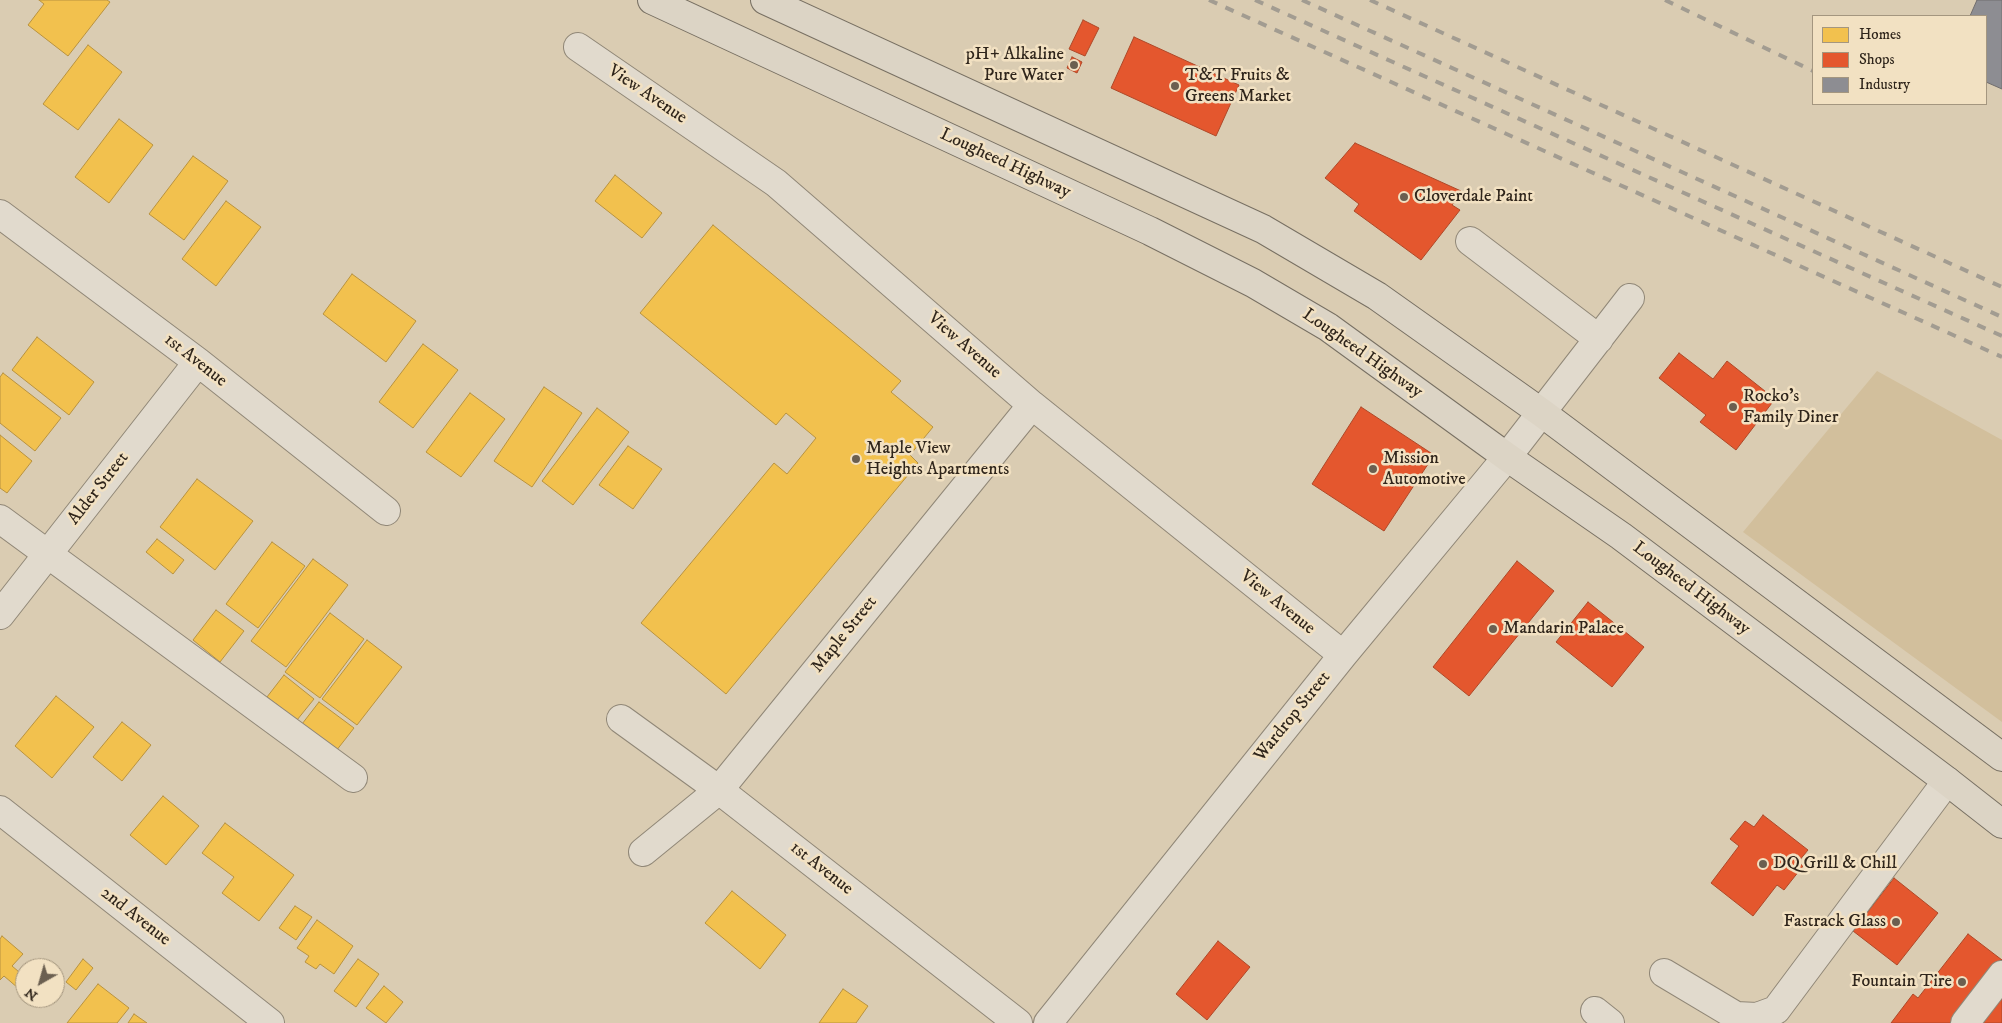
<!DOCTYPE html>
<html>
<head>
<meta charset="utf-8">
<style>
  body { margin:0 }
  #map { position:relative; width:2002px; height:1023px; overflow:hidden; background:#daccb2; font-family:"IM FELL DW Pica",serif }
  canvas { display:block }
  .legend { position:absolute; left:1812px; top:15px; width:175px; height:90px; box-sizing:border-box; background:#f2e1c2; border:1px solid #a4967f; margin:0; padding:6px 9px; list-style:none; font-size:15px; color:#2f251b }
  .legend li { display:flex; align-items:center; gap:10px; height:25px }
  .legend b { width:25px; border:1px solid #a4967f }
  .north { position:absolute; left:15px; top:958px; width:50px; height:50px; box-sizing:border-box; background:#f2e1c2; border:1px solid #a4967f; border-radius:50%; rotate:218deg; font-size:14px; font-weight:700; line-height:20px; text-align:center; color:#2f251b }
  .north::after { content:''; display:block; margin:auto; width:18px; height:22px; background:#6b5f50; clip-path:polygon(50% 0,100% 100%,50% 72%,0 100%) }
</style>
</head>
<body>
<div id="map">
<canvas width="2002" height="1023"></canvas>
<ul class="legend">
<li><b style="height:14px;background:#f2c14e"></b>Homes</li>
<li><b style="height:14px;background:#e4572e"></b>Shops</li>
<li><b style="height:14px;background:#8d8d92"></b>Industry</li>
</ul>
<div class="north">N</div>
</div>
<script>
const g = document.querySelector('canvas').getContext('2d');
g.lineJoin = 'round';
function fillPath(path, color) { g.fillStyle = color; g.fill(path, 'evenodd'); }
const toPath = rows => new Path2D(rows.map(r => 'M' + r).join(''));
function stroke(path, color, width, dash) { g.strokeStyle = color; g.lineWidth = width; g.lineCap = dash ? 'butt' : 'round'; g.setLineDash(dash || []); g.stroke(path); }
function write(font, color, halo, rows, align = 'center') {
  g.font = font + ' "IM FELL DW Pica",serif'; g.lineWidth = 5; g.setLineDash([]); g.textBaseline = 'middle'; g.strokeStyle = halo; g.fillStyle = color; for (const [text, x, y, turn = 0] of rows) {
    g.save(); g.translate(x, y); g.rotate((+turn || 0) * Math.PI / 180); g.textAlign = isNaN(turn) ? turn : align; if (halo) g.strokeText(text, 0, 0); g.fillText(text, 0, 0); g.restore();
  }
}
const green = toPath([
  [1877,371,2002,440,2002,722,1743,532]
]);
const homes = toPath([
  [39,0,107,0,110,2,68,56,28,25,44,4,39,0],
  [88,45,122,72,78,130,43,104,88,45],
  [119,119,153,145,109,203,75,177,119,119],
  [193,156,228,181,184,240,149,214,193,156],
  [615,175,662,213,642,238,595,201,615,175],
  [226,201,261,227,216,286,182,259,226,201],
  [713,225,901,381,891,392,933,427,910,455,918,463,726,694,641,623,774,463,787,474,816,438,786,413,776,425,640,313,713,225],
  [352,274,416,321,386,362,323,314,352,274],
  [37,337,94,382,69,415,12,370,37,337],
  [423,344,458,370,413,428,379,402,423,344],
  [3,373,61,418,35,451,0,423,0,377,3,373],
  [544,387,582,413,532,487,494,461,544,387],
  [470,393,505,419,461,477,426,452,470,393],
  [597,408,629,432,573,505,542,481,597,408],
  [0,435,32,461,7,493,0,488,0,435],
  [628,446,662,469,633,509,599,485,628,446],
  [197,479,253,521,215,570,160,527,197,479],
  [157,539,184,560,173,574,146,552,157,539],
  [272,542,305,566,258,628,226,604,272,542],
  [313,559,348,585,286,667,251,641,313,559],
  [216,610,244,631,220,662,193,640,216,610],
  [330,613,364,639,320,698,285,672,330,613],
  [367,640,402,667,357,725,322,699,367,640],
  [284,675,314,699,297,720,267,697,284,675],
  [56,696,94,727,52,778,15,746,56,696],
  [319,702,354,728,336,751,302,724,319,702],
  [122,722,151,745,122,781,93,757,122,722],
  [163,796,199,826,166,865,130,835,163,796],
  [225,823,294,875,259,921,222,893,234,877,202,853,225,823],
  [732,891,786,935,760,969,705,923,732,891],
  [295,906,312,917,296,940,279,928,295,906],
  [317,920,353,946,334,974,320,964,316,969,305,962,309,956,297,948,317,920],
  [2,936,23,954,12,966,25,977,25,981,18,988,4,976,0,980,0,939,2,936],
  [83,959,93,968,76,990,66,982,83,959],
  [358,959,379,974,356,1007,334,991,358,959],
  [98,984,129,1008,117,1023,67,1023,98,984],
  [384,986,403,1002,386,1023,366,1008,384,986],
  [843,989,868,1006,856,1023,819,1023,843,989],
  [134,1014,147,1023,128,1023,134,1014]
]);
const shops = toPath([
  [1083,20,1099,28,1085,56,1069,49,1083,20],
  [1134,37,1239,85,1216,136,1111,88,1134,37],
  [1072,57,1082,62,1077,73,1067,68,1072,57],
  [1355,143,1461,191,1452,205,1460,210,1421,260,1354,211,1359,204,1325,178,1355,143],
  [1679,353,1713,379,1727,361,1775,399,1736,450,1700,422,1706,415,1659,378,1679,353],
  [1361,407,1434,455,1384,531,1312,484,1361,407],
  [1517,561,1554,591,1469,696,1433,667,1517,561],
  [1588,602,1644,647,1612,687,1556,642,1588,602],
  [1763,815,1808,850,1798,862,1803,866,1784,890,1777,885,1753,916,1711,883,1739,846,1730,839,1745,821,1754,827,1763,815],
  [1894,878,1938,913,1897,965,1853,931,1894,878],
  [1968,934,2002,960,2002,970,1961,1023,1891,1023,1913,994,1918,998,1968,934],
  [1218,941,1250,967,1207,1020,1176,994,1218,941],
  [2002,994,2002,1023,1979,1023,2002,994]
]);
const industry = toPath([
  [1977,0,2002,0,2002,89,1986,82,1986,16,1970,16,1977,0]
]);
const minor = toPath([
  [578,47,776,183,1032,405,1343,655],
  [0,214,198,362,386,511],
  [1470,241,1599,339],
  [0,519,353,778],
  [0,615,198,362],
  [621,719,719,790,1018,1023],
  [0,810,270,1023],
  [643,852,719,790,1032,405],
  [1664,973,1736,1016,1757,1017,1776,1010,1947,781],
  [1595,1011,1610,1023],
  [1048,1023,1343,655,1507,457,1630,298],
  [1965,1023,2002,975]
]);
const major = toPath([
  [652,0,1150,231,1253,283,1328,327,1507,457,1621,536,1947,781,2002,824],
  [765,0,1263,229,1377,296,1542,413,2002,757]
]);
const rail = toPath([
  [1209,0,2002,357],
  [1255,0,2002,336],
  [1302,0,2002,317],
  [1370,0,2002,287],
  [1665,0,1813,71]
]);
const markers = [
  [1074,65,5,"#6b5f50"],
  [1175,86,5,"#6b5f50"],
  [1404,197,5,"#6b5f50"],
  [1733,407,5,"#6b5f50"],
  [856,459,5,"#6b5f50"],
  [1373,469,5,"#6b5f50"],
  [1493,629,5,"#6b5f50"],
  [1763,864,5,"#6b5f50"],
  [1896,922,5,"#6b5f50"],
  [1962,982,5,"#6b5f50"]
];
const poiNames = [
  ["pH+ Alkaline",1064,55,"right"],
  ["Pure Water",1064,76,"right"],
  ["T&T Fruits &",1185,76],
  ["Greens Market",1185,97],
  ["Cloverdale Paint",1414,197],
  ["Rocko's",1743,397],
  ["Family Diner",1743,418],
  ["Maple View",866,449],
  ["Heights Apartments",866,470],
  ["Mission",1383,459],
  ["Automotive",1383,480],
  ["Mandarin Palace",1503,629],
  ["DQ Grill & Chill",1773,864],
  ["Fastrack Glass",1886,922,"right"],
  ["Fountain Tire",1952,982,"right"]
];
const streetNames = [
  ["View Avenue",647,95,34],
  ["Lougheed Highway",1005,164,25],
  ["View Avenue",964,346,41],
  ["Lougheed Highway",1362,354,35],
  ["1st Avenue",195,361,38],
  ["Alder Street",99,489,-52],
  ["Lougheed Highway",1691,589,37],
  ["View Avenue",1277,603,39],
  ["Maple Street",845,635,-51],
  ["Wardrop Street",1293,717,-51],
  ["1st Avenue",821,869,38],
  ["2nd Avenue",135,917,38]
];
fillPath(green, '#d2bf9c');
fillPath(homes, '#f2c14e');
stroke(homes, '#b8923f', 1);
fillPath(shops, '#e4572e');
stroke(shops, '#ae4828', 1);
fillPath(industry, '#8d8d92');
stroke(industry, '#716e6e', 1);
stroke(minor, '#908777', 30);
stroke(major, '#787063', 30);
stroke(minor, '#e1dacd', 28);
stroke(major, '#dcd4c5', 28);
stroke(rail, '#a29c91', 4, [9, 9]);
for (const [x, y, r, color] of markers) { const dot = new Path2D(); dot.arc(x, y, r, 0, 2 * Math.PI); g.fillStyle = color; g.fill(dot); stroke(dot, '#f2e1c2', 2); }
write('18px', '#2f251b', '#f2e1c2', poiNames, 'left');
write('18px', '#2f251b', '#f2e1c2', streetNames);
</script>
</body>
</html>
